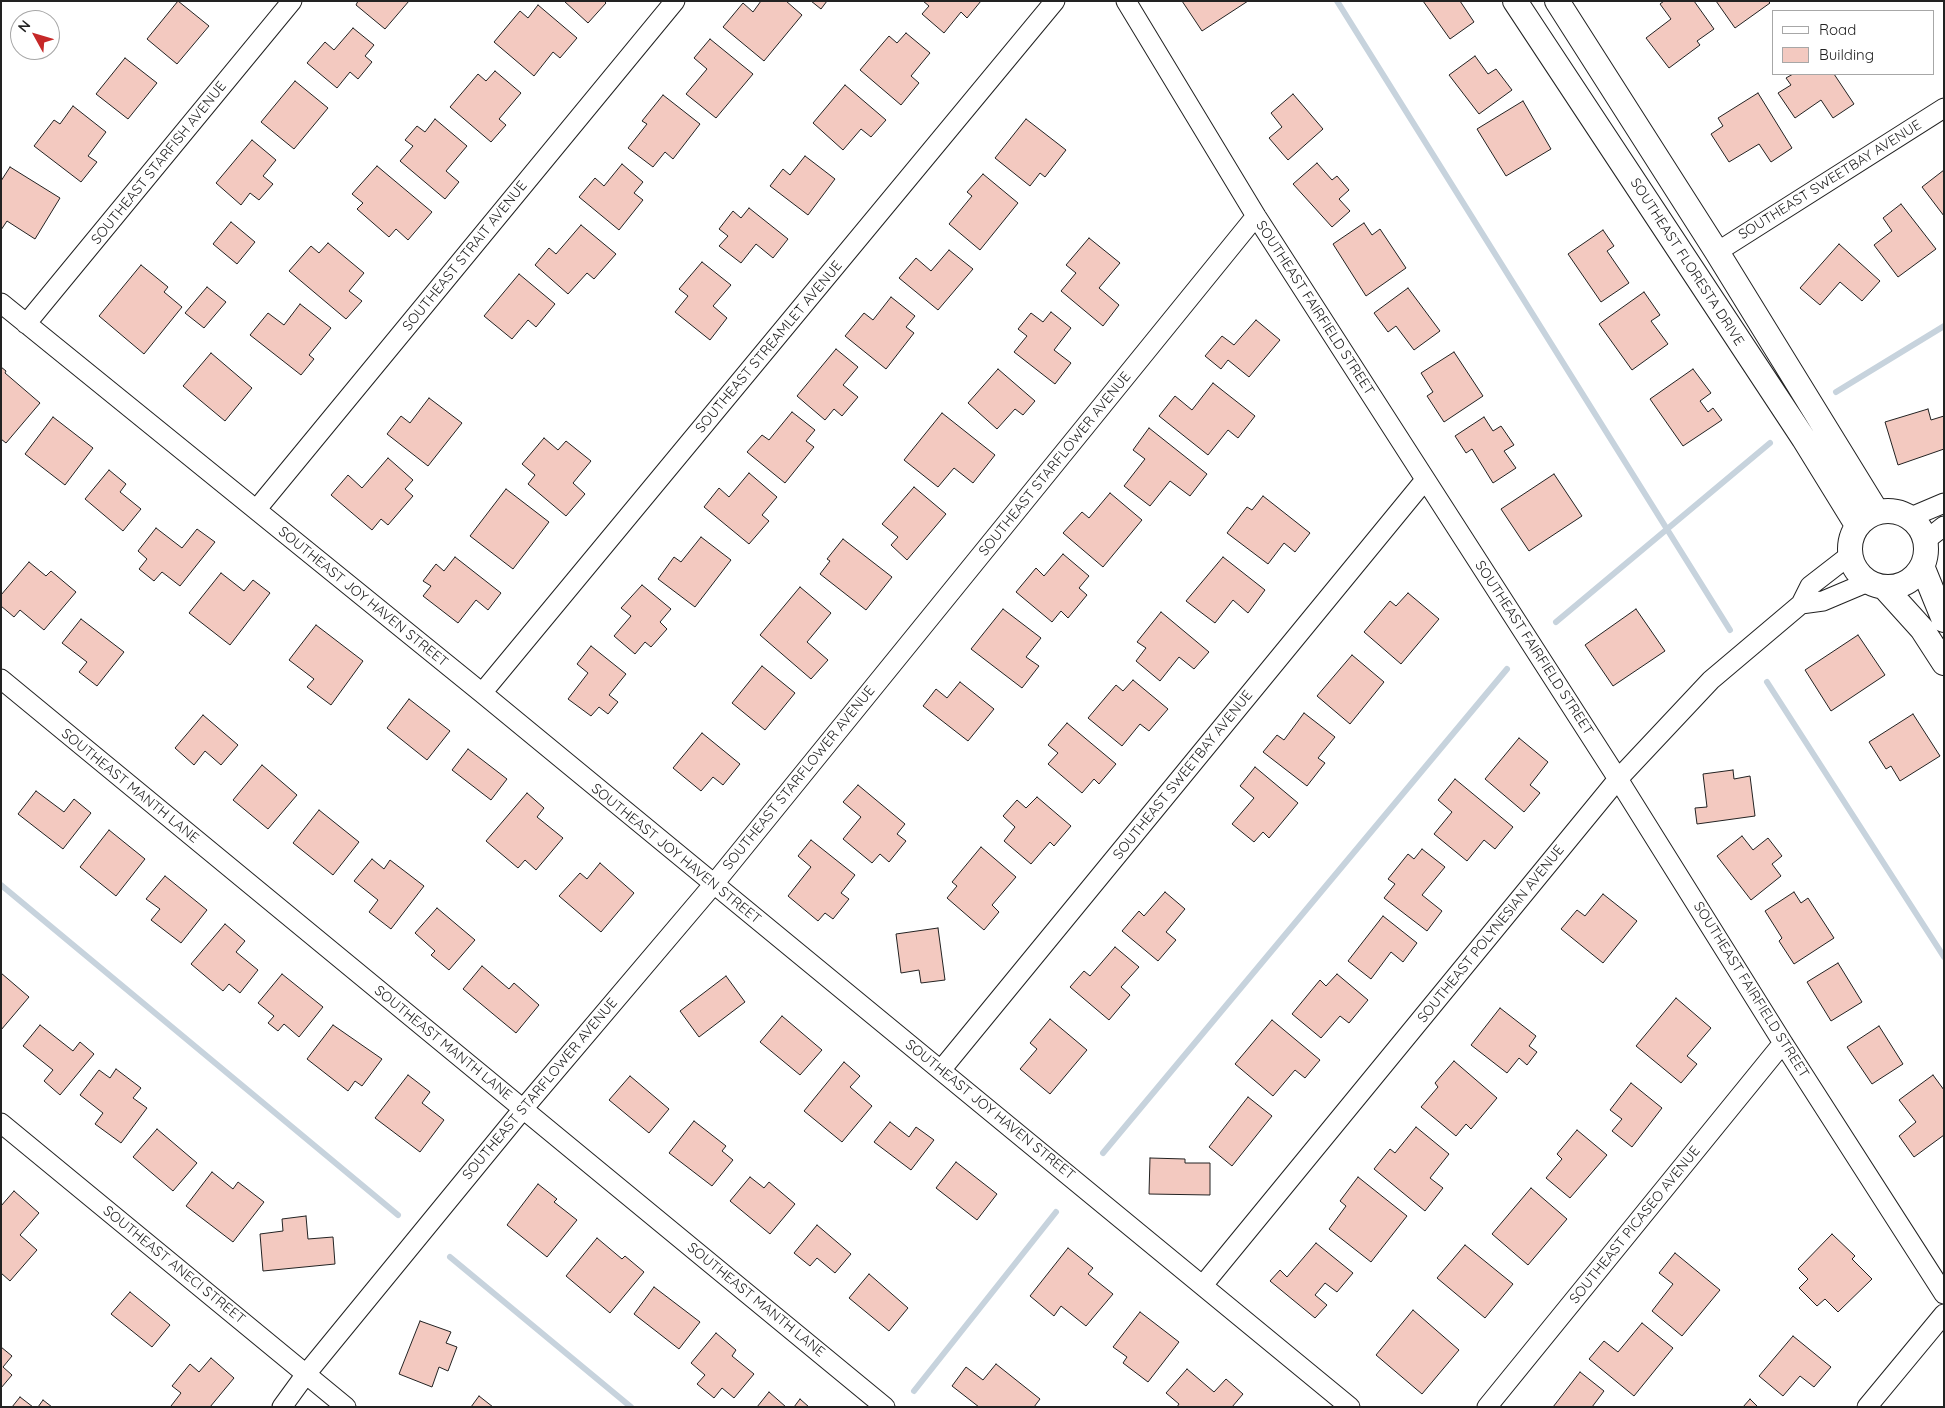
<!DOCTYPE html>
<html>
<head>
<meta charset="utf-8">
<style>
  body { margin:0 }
  #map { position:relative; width:1945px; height:1408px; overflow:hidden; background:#fff; font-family:Quicksand,sans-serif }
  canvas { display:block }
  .frame { position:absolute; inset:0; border:2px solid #222; pointer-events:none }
  .legend { position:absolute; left:1772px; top:10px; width:162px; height:65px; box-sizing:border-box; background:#fff; border:1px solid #a7a7a7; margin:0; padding:6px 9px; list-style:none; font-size:15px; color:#222 }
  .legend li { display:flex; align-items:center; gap:10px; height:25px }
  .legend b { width:25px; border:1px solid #a7a7a7 }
  .north { position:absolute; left:10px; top:10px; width:50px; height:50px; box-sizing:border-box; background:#fff; border:1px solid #a7a7a7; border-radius:50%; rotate:309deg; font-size:14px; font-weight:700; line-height:20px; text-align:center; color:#222 }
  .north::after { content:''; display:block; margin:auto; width:18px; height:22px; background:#c62828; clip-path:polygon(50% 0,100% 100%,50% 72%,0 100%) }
</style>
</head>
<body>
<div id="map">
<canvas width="1945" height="1408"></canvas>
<div class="frame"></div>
<ul class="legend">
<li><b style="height:6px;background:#fff"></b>Road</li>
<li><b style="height:14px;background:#f3c9c0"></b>Building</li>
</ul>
<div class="north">N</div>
</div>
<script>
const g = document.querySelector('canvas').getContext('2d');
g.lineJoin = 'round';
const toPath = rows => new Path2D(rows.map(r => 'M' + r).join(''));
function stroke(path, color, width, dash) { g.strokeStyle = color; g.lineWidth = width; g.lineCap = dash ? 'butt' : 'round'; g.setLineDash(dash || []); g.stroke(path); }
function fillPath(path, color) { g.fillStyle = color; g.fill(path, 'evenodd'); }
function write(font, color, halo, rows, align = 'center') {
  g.font = font + ' Quicksand,sans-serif'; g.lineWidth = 4; g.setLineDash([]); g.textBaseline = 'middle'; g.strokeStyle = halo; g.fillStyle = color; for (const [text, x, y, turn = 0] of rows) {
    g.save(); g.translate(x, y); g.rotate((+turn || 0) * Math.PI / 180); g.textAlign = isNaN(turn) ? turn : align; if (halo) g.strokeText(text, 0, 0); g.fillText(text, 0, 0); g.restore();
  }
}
const stream = toPath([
  [1337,1,1730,630],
  [1836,392,1944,326],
  [1556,622,1770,443],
  [1767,682,1944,957],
  [1,885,398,1215],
  [1103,1153,1507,669],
  [450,1257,631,1407],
  [914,1391,1056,1212]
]);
const building = toPath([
  [178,1,209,26,177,64,147,39,178,1],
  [358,1,409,1,385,29,356,5,358,1],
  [564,1,604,1,606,3,588,23,564,1],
  [761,1,786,1,802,15,764,61,723,27,743,3,753,12,761,1],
  [811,1,827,1,821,9,811,1],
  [923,1,981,1,967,18,961,12,944,33,922,14,929,6,923,1],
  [1182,1,1248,1,1202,31,1182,1],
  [1423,1,1460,1,1474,22,1450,39,1423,1],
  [1664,1,1694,1,1714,29,1697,41,1700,45,1669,68,1646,38,1671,19,1660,4,1664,1],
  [1716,1,1768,1,1770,3,1735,28,1716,1],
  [538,5,577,38,560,58,553,52,534,76,494,42,520,11,528,18,538,5],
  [353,28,374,45,365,56,372,62,358,79,350,72,337,88,307,63,325,42,334,50,353,28],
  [906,33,930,53,911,76,919,83,901,105,860,70,889,36,897,43,906,33],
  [710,39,753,74,716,118,686,94,707,69,694,58,710,39],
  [1475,56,1488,74,1496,69,1512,90,1479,114,1449,75,1475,56],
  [125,58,157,83,128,119,96,94,125,58],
  [495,71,521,93,499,119,506,125,491,142,450,107,478,74,486,81,495,71],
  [1793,74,1834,74,1854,104,1833,118,1821,100,1795,118,1778,93,1791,85,1786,78,1793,74],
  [295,81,328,108,294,149,261,122,295,81],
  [845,85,886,120,871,137,861,129,843,150,813,123,845,85],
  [1758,93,1792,148,1771,162,1759,144,1729,162,1711,134,1723,126,1718,118,1758,93],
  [1293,94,1323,129,1288,160,1269,138,1282,127,1271,113,1293,94],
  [663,95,700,124,673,159,665,152,653,167,628,148,647,124,642,121,663,95],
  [1523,101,1551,149,1506,176,1477,129,1523,101],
  [73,106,106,132,88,156,97,162,81,182,34,146,54,120,60,124,73,106],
  [435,119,467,146,446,171,459,182,445,199,400,161,413,146,405,140,417,126,425,132,435,119],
  [1026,119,1066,150,1045,177,1040,173,1030,186,995,158,1026,119],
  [252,140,276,160,263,176,273,184,259,200,250,193,241,205,216,183,252,140],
  [805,156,835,179,808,215,770,186,783,169,790,175,805,156],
  [1317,163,1332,180,1337,176,1349,190,1339,199,1350,211,1332,227,1293,184,1317,163],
  [622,164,643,182,634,193,643,200,619,230,579,197,595,178,604,186,622,164],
  [377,166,432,212,408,240,396,229,389,237,357,209,363,203,352,194,377,166],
  [10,167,60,198,35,239,7,221,1,230,1,181,10,167],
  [1944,170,1944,216,1922,187,1944,170],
  [983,174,1018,203,980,250,949,224,972,196,967,192,983,174],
  [1901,204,1936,249,1898,277,1874,245,1892,231,1883,218,1901,204],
  [749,208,788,239,773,258,756,244,741,263,719,246,728,236,719,229,733,211,741,218,749,208],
  [231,222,255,242,237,264,213,244,231,222],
  [1364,223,1372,235,1380,229,1406,268,1366,296,1333,244,1364,223],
  [581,225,616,254,594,279,587,273,568,294,535,265,549,248,556,254,581,225],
  [1603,230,1614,246,1607,251,1629,283,1601,302,1568,254,1603,230],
  [1089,238,1120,263,1099,288,1119,305,1103,326,1061,291,1076,273,1066,265,1089,238],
  [328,243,364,273,349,291,362,301,346,319,289,271,311,246,319,253,328,243],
  [1839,244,1880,281,1862,301,1840,282,1820,305,1800,288,1839,244],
  [949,250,973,269,938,310,899,278,916,258,931,271,949,250],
  [702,262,731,285,713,306,727,318,710,340,675,312,688,296,679,289,702,262],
  [141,265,168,287,164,292,182,307,144,354,99,316,141,265],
  [519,274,555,304,536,327,528,320,512,339,484,316,519,274],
  [207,287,226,302,204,328,185,313,207,287],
  [1408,288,1440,331,1414,350,1396,326,1388,332,1374,313,1408,288],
  [1644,292,1660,315,1651,321,1668,344,1632,370,1599,324,1644,292],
  [891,297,915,316,906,327,914,333,886,369,845,336,864,313,873,320,891,297],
  [300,304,331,328,309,355,314,359,301,375,250,335,268,313,284,325,300,304],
  [1051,312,1071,328,1054,350,1071,363,1055,384,1014,352,1027,336,1018,329,1031,313,1043,322,1051,312],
  [1256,320,1280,340,1249,377,1228,360,1221,369,1205,356,1222,336,1234,345,1256,320],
  [836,349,858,367,843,385,858,397,842,416,834,409,825,420,797,396,836,349],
  [1454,352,1483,396,1444,422,1427,396,1433,392,1421,373,1454,352],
  [211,353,252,388,225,421,183,386,211,353],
  [1,367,6,371,5,373,40,403,6,443,1,439,1,367],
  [998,369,1035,401,1023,415,1015,409,997,429,968,403,998,369],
  [1693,369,1711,393,1700,401,1708,412,1713,408,1722,420,1683,446,1650,399,1693,369],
  [1213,383,1255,416,1238,438,1228,430,1208,455,1159,416,1175,396,1192,410,1213,383],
  [429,398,462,423,428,466,387,434,401,416,410,423,429,398],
  [1928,409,1931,420,1944,416,1944,449,1898,465,1885,422,1928,409],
  [792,412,815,430,806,441,814,447,785,483,747,452,762,435,769,440,792,412],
  [942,413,995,455,973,483,954,468,938,487,904,460,942,413],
  [53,417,93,448,65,485,25,454,53,417],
  [1484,417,1493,431,1501,426,1514,445,1504,451,1516,468,1493,483,1472,449,1466,453,1455,436,1484,417],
  [1149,428,1207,474,1190,496,1170,481,1150,506,1124,486,1145,459,1133,450,1149,428],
  [544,438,558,450,566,441,591,461,573,483,585,494,566,516,528,484,535,475,522,464,544,438],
  [388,458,413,480,405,489,413,496,388,525,381,519,372,530,331,495,348,475,362,488,388,458],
  [109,470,126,484,120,492,141,509,123,531,85,499,109,470],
  [749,473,777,497,762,515,769,521,749,544,704,507,719,488,729,497,749,473],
  [1554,474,1582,516,1529,551,1501,509,1554,474],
  [914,487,946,514,907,560,891,545,898,537,882,524,914,487],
  [506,489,549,522,513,569,470,536,506,489],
  [1110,493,1142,520,1103,567,1063,533,1082,512,1089,518,1110,493],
  [1263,496,1310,533,1295,552,1284,543,1268,564,1227,533,1247,507,1252,510,1263,496],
  [156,528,182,548,197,529,215,542,180,586,162,572,154,581,139,569,147,559,138,551,156,528],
  [701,537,731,560,695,607,658,579,674,557,681,562,701,537],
  [843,539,892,577,866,610,820,574,830,561,827,559,843,539],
  [1063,554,1089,576,1079,588,1087,595,1068,618,1061,611,1052,622,1016,592,1036,568,1044,576,1063,554],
  [455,557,501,593,488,610,476,600,458,623,423,596,431,586,423,581,436,564,444,571,455,557],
  [1223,557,1265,590,1248,613,1233,600,1215,623,1186,601,1223,557],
  [29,562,46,576,51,571,76,592,44,630,20,610,14,617,1,606,1,595,29,562],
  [221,573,244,591,253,580,270,593,230,645,189,613,221,573],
  [642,585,671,609,660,622,667,629,651,647,645,642,635,654,614,636,631,616,621,608,642,585],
  [800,587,831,613,807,642,828,660,811,679,760,635,800,587],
  [1408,593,1439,619,1401,664,1364,632,1390,601,1396,606,1408,593],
  [1003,609,1041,638,1026,657,1039,666,1022,688,971,649,1003,609],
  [1636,609,1665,651,1613,686,1585,645,1636,609],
  [1161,612,1209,652,1194,669,1179,657,1160,681,1136,661,1146,648,1137,642,1161,612],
  [81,619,124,652,97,686,79,672,87,662,62,643,81,619],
  [316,625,363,661,331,705,307,687,314,679,289,660,316,625],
  [1858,635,1885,675,1831,711,1805,670,1858,635],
  [591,646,626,674,609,695,618,702,608,714,599,707,591,716,568,699,588,673,577,664,591,646],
  [1352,655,1384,682,1350,724,1317,696,1352,655],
  [762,666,795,693,765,730,732,703,762,666],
  [1133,680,1168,709,1149,731,1140,724,1122,746,1088,718,1116,685,1123,691,1133,680],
  [960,682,994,709,968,741,923,706,936,689,947,698,960,682],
  [409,699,450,731,427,760,387,728,409,699],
  [1304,713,1335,737,1318,758,1325,763,1307,786,1263,752,1277,735,1284,740,1304,713],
  [1913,714,1940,756,1900,781,1891,766,1886,769,1869,742,1913,714],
  [203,715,238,745,221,765,205,751,194,765,175,748,203,715],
  [1067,723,1116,764,1099,784,1094,779,1082,793,1048,764,1058,753,1048,745,1067,723],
  [702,733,740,764,723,785,713,777,701,791,673,768,702,733],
  [1519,738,1548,762,1530,785,1540,793,1524,812,1485,779,1519,738],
  [468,749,507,779,491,800,452,770,468,749],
  [262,765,297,795,268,829,233,800,262,765],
  [1255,767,1298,803,1269,838,1263,832,1254,842,1232,824,1254,798,1240,786,1255,767],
  [1733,770,1734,779,1750,776,1755,816,1697,824,1695,808,1707,807,1703,774,1733,770],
  [1455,779,1513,827,1495,849,1484,840,1467,861,1434,834,1452,812,1438,800,1455,779],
  [858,785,905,824,897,834,906,841,889,862,880,854,872,863,843,839,861,817,843,802,858,785],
  [36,791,64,812,74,799,91,813,63,849,18,814,36,791],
  [527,793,544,808,537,817,563,838,536,870,525,860,518,868,486,841,527,793],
  [1037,797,1071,826,1054,846,1050,842,1031,864,1004,841,1015,827,1003,816,1017,800,1026,808,1037,797],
  [319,810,359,842,333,875,293,843,319,810],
  [109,830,145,859,116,896,80,867,109,830],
  [1742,836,1753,850,1768,838,1782,856,1772,864,1781,876,1751,900,1717,856,1742,836],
  [811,840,855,875,841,893,849,899,833,919,825,913,818,921,788,896,811,867,798,856,811,840],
  [981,847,1016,877,992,905,999,912,984,930,947,898,957,886,952,882,981,847],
  [1422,849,1445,867,1422,895,1442,911,1427,931,1384,898,1395,884,1388,879,1408,854,1414,859,1422,849],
  [372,859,384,869,390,860,424,886,391,929,369,912,378,900,354,881,372,859],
  [600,863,634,893,601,932,559,896,580,873,587,879,600,863],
  [165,876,207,910,181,943,151,920,160,909,146,899,165,876],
  [1165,892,1185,909,1166,932,1176,940,1158,961,1122,931,1139,911,1144,916,1165,892],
  [1794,892,1801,903,1808,898,1834,938,1794,964,1779,941,1782,938,1765,911,1794,892],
  [1603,894,1637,921,1603,963,1561,929,1577,910,1585,916,1603,894],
  [437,908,475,940,449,970,431,955,435,951,415,933,437,908],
  [1383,916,1417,943,1403,962,1391,952,1371,979,1348,961,1383,916],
  [225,924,245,941,236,952,258,970,240,993,229,984,223,991,191,964,225,924],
  [938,928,945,980,921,983,919,970,901,973,896,934,938,928],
  [1115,947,1139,967,1121,987,1130,995,1109,1020,1070,987,1084,971,1090,976,1115,947],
  [1838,963,1862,1002,1831,1021,1807,982,1838,963],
  [482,966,509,989,514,983,539,1005,516,1033,463,989,482,966],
  [1,973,29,997,1,1030,1,973],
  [282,974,323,1007,299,1037,284,1024,278,1031,268,1023,274,1016,258,1003,282,974],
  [1337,974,1368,1000,1349,1023,1340,1016,1321,1038,1292,1014,1320,980,1326,986,1337,974],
  [726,976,745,1002,699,1037,680,1011,726,976],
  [1676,998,1711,1028,1687,1056,1697,1064,1681,1083,1636,1046,1676,998],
  [1500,1008,1536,1036,1529,1046,1537,1052,1527,1065,1519,1058,1507,1073,1471,1045,1500,1008],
  [782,1016,822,1050,800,1075,760,1042,782,1016],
  [1050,1019,1087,1050,1050,1094,1020,1069,1037,1049,1030,1043,1050,1019],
  [1272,1020,1320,1060,1305,1078,1295,1070,1273,1096,1235,1064,1272,1020],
  [40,1025,73,1051,80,1042,94,1054,60,1095,44,1081,53,1070,23,1046,40,1025],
  [333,1025,382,1059,362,1086,355,1081,348,1091,307,1059,333,1025],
  [1879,1026,1903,1064,1872,1084,1847,1047,1879,1026],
  [1454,1061,1497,1098,1471,1129,1466,1124,1456,1136,1421,1107,1438,1087,1435,1083,1454,1061],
  [844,1062,860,1076,850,1087,872,1106,842,1142,804,1111,844,1062],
  [116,1069,141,1088,133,1098,147,1108,121,1143,95,1124,103,1113,80,1095,99,1070,110,1078,116,1069],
  [408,1075,430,1092,422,1103,444,1120,420,1152,375,1118,408,1075],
  [1933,1075,1944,1090,1944,1135,1914,1157,1899,1136,1916,1122,1899,1100,1933,1075],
  [630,1076,669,1109,649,1133,609,1100,630,1076],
  [1631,1083,1662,1108,1632,1147,1612,1131,1622,1119,1610,1110,1631,1083],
  [1248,1097,1272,1116,1232,1166,1209,1147,1248,1097],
  [694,1121,726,1146,722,1151,733,1160,712,1186,669,1153,694,1121],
  [890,1122,909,1137,916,1127,934,1140,911,1170,874,1142,890,1122],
  [1416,1127,1449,1154,1430,1178,1443,1188,1425,1211,1374,1169,1390,1149,1395,1153,1416,1127],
  [157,1129,197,1163,173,1191,133,1157,157,1129],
  [1577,1130,1607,1155,1570,1198,1546,1178,1562,1159,1557,1154,1577,1130],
  [1150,1158,1185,1159,1185,1163,1210,1163,1210,1195,1149,1194,1150,1158],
  [956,1162,997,1194,977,1220,936,1188,956,1162],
  [212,1172,233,1189,238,1182,264,1202,233,1242,186,1206,212,1172],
  [750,1177,764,1188,769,1182,795,1204,770,1234,730,1201,750,1177],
  [1358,1177,1407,1216,1371,1262,1329,1229,1346,1206,1340,1201,1358,1177],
  [538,1184,557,1199,554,1202,577,1220,547,1257,507,1225,538,1184],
  [1531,1188,1567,1219,1528,1265,1492,1234,1531,1188],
  [14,1191,39,1213,20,1235,37,1250,10,1281,1,1273,1,1206,14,1191],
  [306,1216,308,1239,333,1237,335,1264,263,1271,260,1234,283,1231,282,1219,306,1216],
  [817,1225,851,1254,835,1273,817,1258,810,1266,794,1253,817,1225],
  [1832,1234,1855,1256,1852,1259,1872,1279,1838,1312,1825,1299,1817,1306,1799,1288,1808,1279,1798,1269,1832,1234],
  [597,1238,622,1259,625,1256,644,1272,610,1313,566,1276,597,1238],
  [1316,1243,1353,1273,1337,1292,1325,1283,1315,1295,1327,1305,1315,1318,1270,1281,1280,1270,1287,1277,1316,1243],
  [1465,1245,1513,1284,1485,1318,1437,1278,1465,1245],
  [1068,1248,1093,1268,1088,1274,1113,1294,1086,1326,1061,1306,1054,1316,1030,1296,1068,1248],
  [1675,1253,1720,1290,1682,1336,1652,1311,1673,1284,1659,1273,1675,1253],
  [869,1274,908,1308,889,1331,849,1298,869,1274],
  [654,1287,700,1322,679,1349,634,1314,654,1287],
  [130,1292,170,1325,152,1347,111,1314,130,1292],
  [1413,1310,1459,1350,1422,1394,1376,1355,1413,1310],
  [1140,1312,1179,1342,1148,1382,1123,1363,1127,1357,1113,1347,1140,1312],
  [420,1321,451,1332,446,1343,457,1347,448,1371,439,1367,432,1387,399,1374,420,1321],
  [1642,1323,1673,1348,1634,1396,1589,1359,1604,1341,1618,1352,1642,1323],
  [716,1333,736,1350,732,1356,754,1374,734,1398,722,1388,714,1398,697,1384,705,1375,691,1363,716,1333],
  [1793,1336,1831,1367,1814,1387,1800,1376,1783,1396,1759,1376,1793,1336],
  [1,1347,12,1356,3,1367,12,1375,1,1388,1,1347],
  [211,1358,234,1378,210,1407,172,1407,171,1406,181,1393,172,1386,190,1364,199,1372,211,1358],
  [996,1364,1040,1399,1034,1407,979,1407,952,1386,966,1367,983,1380,996,1364],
  [1187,1369,1214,1392,1226,1379,1243,1394,1232,1407,1177,1407,1179,1404,1166,1393,1187,1369],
  [1580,1372,1604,1391,1592,1407,1553,1407,1580,1372],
  [769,1392,786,1407,757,1407,769,1392],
  [479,1396,493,1407,471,1407,479,1396],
  [20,1397,33,1407,12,1407,20,1397],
  [800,1399,809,1407,794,1407,800,1399],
  [1750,1399,1758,1407,1743,1407,1750,1399],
  [43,1400,52,1407,38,1407,43,1400]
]);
const minor = toPath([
  [1126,1,1256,216,1618,779,1783,1043,1944,1294],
  [1717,252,1944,108],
  [1,303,482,693,1350,1407],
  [26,324,292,1],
  [256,510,675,1],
  [1911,517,1944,503],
  [1926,540,1944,526],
  [1801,604,1823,601,1868,582],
  [1,679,885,1407],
  [482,693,1055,1],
  [941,1070,1425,480],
  [1,1123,346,1407],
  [1203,1285,1618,779,1711,680,1801,604,1810,586,1850,555],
  [282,1407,306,1374,523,1109,713,885,1256,216],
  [1487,1407,1783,1043],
  [1867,1407,1944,1314]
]);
const tertiary = toPath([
  [1515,1,1804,439,1857,525],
  [1557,1,1717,252,1877,512],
  '1850 549a38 38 0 1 1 76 0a38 38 0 1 1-76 0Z',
  [1922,566,1944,620],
  [1884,587,1922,629,1944,663]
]);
const streetNames = [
  ["SOUTHEAST STARFISH AVENUE",159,163,-51],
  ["SOUTHEAST SWEETBAY AVENUE",1830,180,-32],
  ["SOUTHEAST STRAIT AVENUE",465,256,-51],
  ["SOUTHEAST FLORESTA DRIVE",1687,262,57],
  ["SOUTHEAST FAIRFIELD STREET",1315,308,57],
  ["SOUTHEAST STREAMLET AVENUE",769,347,-50],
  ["SOUTHEAST STARFLOWER AVENUE",1055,464,-51],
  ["SOUTHEAST JOY HAVEN STREET",363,597,39],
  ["SOUTHEAST FAIRFIELD STREET",1534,648,57],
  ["SOUTHEAST SWEETBAY AVENUE",1183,775,-51],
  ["SOUTHEAST STARFLOWER AVENUE",799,778,-51],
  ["SOUTHEAST MANTH LANE",130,786,39],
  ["SOUTHEAST JOY HAVEN STREET",676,854,39],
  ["SOUTHEAST POLYNESIAN AVENUE",1491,934,-51],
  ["SOUTHEAST FAIRFIELD STREET",1751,990,58],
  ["SOUTHEAST MANTH LANE",443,1043,39],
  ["SOUTHEAST STARFLOWER AVENUE",540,1089,-50],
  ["SOUTHEAST JOY HAVEN STREET",990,1110,39],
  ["SOUTHEAST PICASEO AVENUE",1635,1225,-51],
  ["SOUTHEAST ANECI STREET",174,1265,39],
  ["SOUTHEAST MANTH LANE",756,1300,39]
];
stroke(stream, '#c7d3dd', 6);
fillPath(building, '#f3c9c0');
stroke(building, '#222', 1);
stroke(minor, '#222', 21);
stroke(tertiary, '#222', 26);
stroke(minor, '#fff', 19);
stroke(tertiary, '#fff', 24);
write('14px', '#222', '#fff', streetNames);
</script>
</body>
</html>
